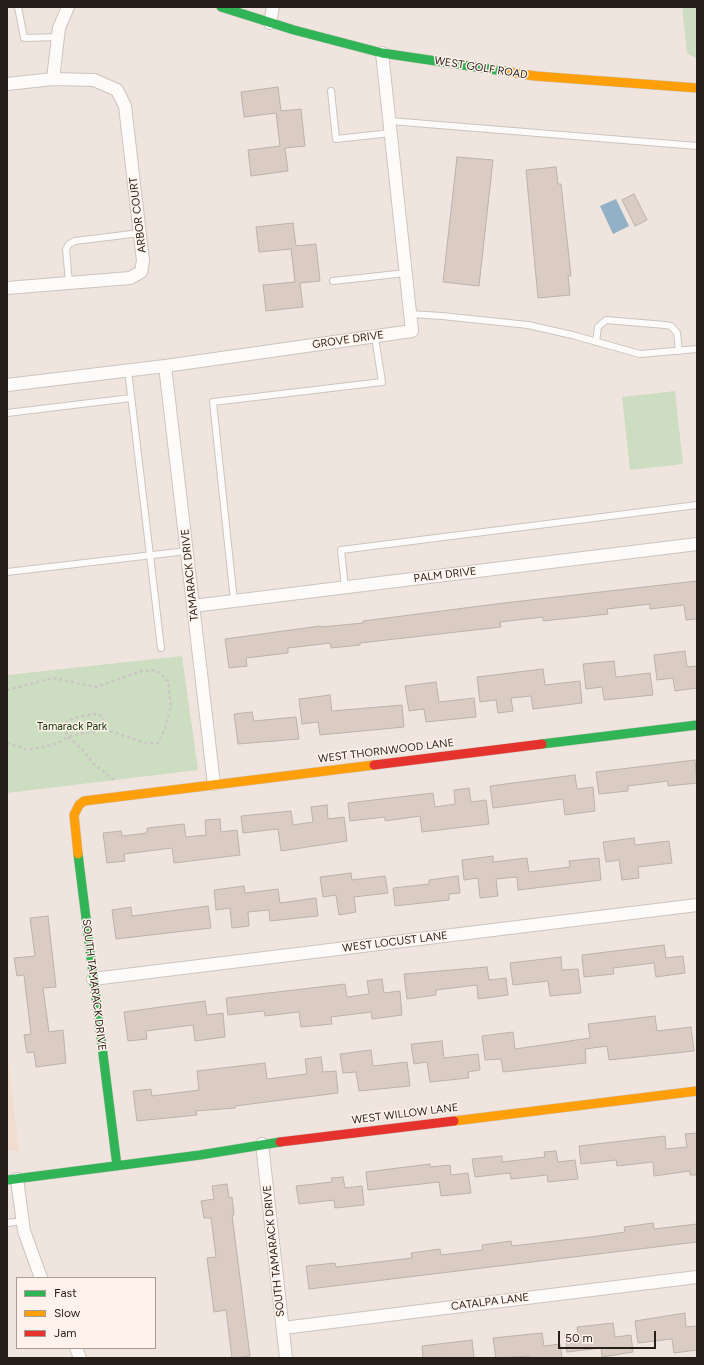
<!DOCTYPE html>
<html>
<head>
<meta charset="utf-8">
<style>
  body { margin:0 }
  #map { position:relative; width:704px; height:1365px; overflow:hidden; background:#f0e5de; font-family:Figtree,sans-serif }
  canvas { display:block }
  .frame { position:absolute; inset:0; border:8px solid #251e19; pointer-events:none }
  .legend { position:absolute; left:16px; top:1277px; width:140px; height:72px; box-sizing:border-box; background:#fef2ea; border:1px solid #a79d96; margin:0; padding:5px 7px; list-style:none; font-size:12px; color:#251e19 }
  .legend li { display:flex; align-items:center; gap:8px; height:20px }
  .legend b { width:20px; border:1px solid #a79d96 }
  .scale { position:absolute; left:558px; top:1331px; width:98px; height:18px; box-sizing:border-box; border:2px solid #251e19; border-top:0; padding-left:5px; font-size:12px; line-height:14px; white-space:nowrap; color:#251e19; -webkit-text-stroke:3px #fef2ea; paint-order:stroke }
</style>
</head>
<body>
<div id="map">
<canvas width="704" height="1365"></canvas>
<div class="frame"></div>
<ul class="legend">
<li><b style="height:5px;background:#30b455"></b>Fast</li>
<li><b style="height:5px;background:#ff9f0a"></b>Slow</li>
<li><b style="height:5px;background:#e5322d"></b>Jam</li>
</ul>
<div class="scale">50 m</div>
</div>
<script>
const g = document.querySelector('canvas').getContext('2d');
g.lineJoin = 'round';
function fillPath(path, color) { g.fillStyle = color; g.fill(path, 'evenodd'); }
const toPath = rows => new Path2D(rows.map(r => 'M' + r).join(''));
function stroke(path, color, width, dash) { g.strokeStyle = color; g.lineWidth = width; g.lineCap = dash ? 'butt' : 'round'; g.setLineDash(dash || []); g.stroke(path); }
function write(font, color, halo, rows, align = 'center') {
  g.font = font + ' Figtree,sans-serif'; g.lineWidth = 3; g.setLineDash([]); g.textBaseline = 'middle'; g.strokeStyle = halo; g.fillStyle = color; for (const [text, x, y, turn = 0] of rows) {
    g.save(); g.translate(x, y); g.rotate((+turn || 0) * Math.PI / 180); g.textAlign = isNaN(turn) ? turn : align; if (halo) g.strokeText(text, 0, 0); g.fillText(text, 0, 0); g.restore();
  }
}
const built = toPath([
  [7,1051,19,1152,7,1150]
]);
const green = toPath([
  [682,7,697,7,697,59,687,53],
  [675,391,683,464,630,470,622,397],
  [182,656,198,770,7,793,7,675]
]);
const water = toPath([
  [616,199,629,226,613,234,600,206]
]);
const building = toPath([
  [278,87,281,111,301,109,305,146,285,148,288,171,251,176,248,150,280,146,276,113,244,117,241,92,278,87],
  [457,157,493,160,479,286,443,282,457,157],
  [556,167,558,184,561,184,571,276,568,276,570,295,538,298,526,170,556,167],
  [634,194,647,220,635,226,622,200,634,194],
  [293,223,296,246,316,244,320,281,300,283,303,307,266,311,263,285,295,282,291,249,259,252,256,227,293,223],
  [697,581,697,619,686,620,684,605,650,609,650,604,607,609,608,614,543,621,543,617,500,622,501,627,360,643,360,645,331,648,330,643,288,648,288,653,246,658,247,666,229,668,225,639,320,626,321,627,363,623,363,621,504,603,697,581],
  [685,651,687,667,697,666,697,688,675,691,673,678,657,680,654,655,685,651],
  [614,661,616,677,650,673,653,695,604,700,602,687,586,689,583,664,614,661],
  [543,669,545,685,580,681,582,703,533,709,531,696,511,698,513,711,498,713,496,700,480,702,477,677,543,669],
  [436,682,439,702,474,698,476,717,426,722,424,709,409,711,405,686,436,682],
  [330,695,332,711,402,705,404,727,320,735,318,722,302,724,299,699,330,695],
  [252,712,254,721,296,717,299,739,238,744,234,714,252,712],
  [695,760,697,783,668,786,668,781,628,786,628,791,599,794,596,772,695,760],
  [575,775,577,789,593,787,595,811,565,815,563,799,493,808,490,786,575,775],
  [469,788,471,802,486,800,489,824,422,832,420,816,385,821,385,817,350,821,348,803,433,793,435,807,455,804,454,790,469,788],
  [327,805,328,819,344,817,347,841,281,851,278,829,243,833,241,816,291,811,293,825,313,822,311,807,327,805],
  [220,819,221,832,237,830,240,855,174,863,172,848,124,854,125,861,107,863,103,833,121,831,122,836,147,833,147,828,184,824,186,837,206,835,205,820,220,819],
  [634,838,635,845,669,841,672,863,638,867,639,878,622,880,619,860,606,862,603,842,634,838],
  [493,856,493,862,527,858,529,872,570,867,569,861,599,858,601,880,518,890,517,877,496,879,498,896,480,898,478,878,464,880,462,860,493,856],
  [351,873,352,880,385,876,388,893,354,897,356,912,339,915,336,895,323,897,320,877,351,873],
  [458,876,460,893,449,894,449,900,395,906,393,888,429,884,429,880,458,876],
  [244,886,245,893,278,889,280,903,316,898,318,916,270,921,269,910,248,912,249,926,232,928,230,908,216,910,214,890,244,886],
  [208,906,211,928,116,939,112,910,131,907,132,916,208,906],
  [48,916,56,987,43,988,49,1032,63,1030,66,1063,36,1067,34,1052,27,1053,24,1035,31,1034,24,975,17,976,14,958,35,956,30,918,48,916],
  [664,945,666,958,683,956,685,973,656,977,654,963,613,968,614,974,584,977,582,955,664,945],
  [561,957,562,970,578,969,581,993,550,996,548,981,513,985,510,963,561,957],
  [487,967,489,980,506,978,508,995,478,999,477,985,436,990,436,995,407,999,404,974,487,967],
  [382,979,384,993,400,991,402,1015,372,1019,371,1012,331,1017,332,1024,301,1027,299,1012,265,1016,264,1011,228,1015,226,998,345,984,347,997,369,994,367,981,382,979],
  [205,1001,207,1015,223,1013,225,1037,195,1041,193,1025,146,1031,147,1039,128,1041,124,1012,205,1001],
  [655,1016,657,1031,691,1027,694,1051,609,1060,607,1046,585,1049,586,1063,503,1072,501,1059,485,1060,482,1036,513,1032,515,1049,590,1038,588,1024,655,1016],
  [442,1041,444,1058,478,1054,480,1070,468,1072,469,1078,430,1082,427,1062,414,1064,411,1044,442,1041],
  [371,1050,373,1066,407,1062,410,1086,359,1091,356,1072,343,1073,340,1054,371,1050],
  [321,1057,323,1072,336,1071,338,1093,235,1106,235,1108,196,1111,197,1115,137,1121,133,1091,151,1089,152,1096,199,1090,197,1071,265,1063,267,1079,307,1074,305,1059,321,1057],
  [697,1133,697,1175,690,1175,690,1171,654,1176,653,1162,617,1166,616,1160,581,1164,579,1146,665,1136,666,1149,687,1147,685,1134,697,1133],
  [556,1151,558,1162,575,1160,578,1179,548,1182,547,1175,511,1179,510,1173,475,1177,472,1159,502,1156,502,1162,545,1157,544,1152,556,1151],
  [430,1164,430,1167,450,1165,451,1175,468,1173,471,1193,441,1196,439,1182,368,1190,366,1172,430,1164],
  [343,1177,345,1188,362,1186,364,1205,335,1208,334,1200,299,1204,296,1186,332,1182,331,1178,343,1177],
  [227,1184,229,1198,232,1197,234,1215,232,1215,250,1356,235,1358,232,1358,226,1310,214,1312,207,1258,216,1257,211,1218,204,1218,201,1201,214,1199,212,1186,227,1184],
  [653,1223,654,1229,697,1224,697,1242,309,1289,306,1266,335,1263,336,1267,412,1258,411,1253,440,1249,441,1255,483,1250,482,1245,511,1241,512,1246,590,1237,625,1232,624,1227,653,1223],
  [685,1313,686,1327,697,1326,697,1350,674,1353,672,1339,638,1343,635,1321,685,1313],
  [613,1323,615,1337,631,1335,633,1352,602,1357,601,1348,567,1352,565,1334,578,1333,577,1327,613,1323],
  [542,1333,544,1346,560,1344,562,1358,530,1358,530,1356,496,1358,493,1338,542,1333],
  [472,1340,474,1358,423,1358,422,1346,472,1340]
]);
const path = toPath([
  [697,7,697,8],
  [7,690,53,678,96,687,142,671,156,670,168,681,171,706,165,729,158,743,145,743,101,728],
  [7,743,28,750,56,744,68,737,83,733,97,732,104,724,103,716,95,714,82,716,68,720,64,727,68,737,82,749,94,764,114,780]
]);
const lane = toPath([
  [18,7,24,38,58,37],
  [331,91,336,139,391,133],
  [390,121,697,146],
  [333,281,406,273],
  [69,283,66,249,69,244,75,241,140,233],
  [410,314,442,316,528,325,572,335,640,354,697,349],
  [596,342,598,327,606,320,665,325,671,326,677,333,679,351],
  [128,370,161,648],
  [7,413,131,398],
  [7,572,187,551],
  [345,588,341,550,697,505],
  [234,601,213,402,382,382,375,337],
  [7,1223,23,1221]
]);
const street = toPath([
  [270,23,273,7],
  [53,79,59,28,68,7],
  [7,84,53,79,94,80,117,90,125,106,143,261,141,272,130,278,7,288],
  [165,366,214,784],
  [7,385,165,366,412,331,382,53],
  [193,606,697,544],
  [93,979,697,905],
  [262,1144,286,1358],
  [17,1179,24,1231,41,1278],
  [283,1328,697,1277],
  [76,1348,80,1358]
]);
const fast = toPath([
  [221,7,294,30,382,53,510,72],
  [542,744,697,725],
  [78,854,117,1166],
  [7,1180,200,1155,280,1142]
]);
const slow = toPath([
  [510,72,535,76,697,88],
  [78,854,74,815,79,805,84,801,374,765],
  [454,1121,697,1091]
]);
const jam = toPath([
  [374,765,542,744],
  [280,1142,454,1121]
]);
const streetNames = [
  ["WEST GOLF ROAD",481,68,9],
  ["ARBOR COURT",138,215,-97],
  ["GROVE DRIVE",348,340,-8],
  ["TAMARACK DRIVE",190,575,-96],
  ["PALM DRIVE",445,575,-7],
  ["WEST THORNWOOD LANE",386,751,-7],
  ["WEST LOCUST LANE",395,942,-7],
  ["SOUTH TAMARACK DRIVE",94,985,83],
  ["WEST WILLOW LANE",405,1114,-7],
  ["SOUTH TAMARACK DRIVE",274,1251,-96],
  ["CATALPA LANE",490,1302,-7]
];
const parkNames = [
  ["Tamarack Park",72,727]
];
fillPath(built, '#f1ddd0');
fillPath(green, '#cdddc1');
fillPath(water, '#92b0c6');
fillPath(building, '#daccc3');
stroke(building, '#bbb2ac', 1);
stroke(lane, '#ccc4be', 8);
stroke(street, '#ccc4be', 14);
stroke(fast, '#ccc4be', 10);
stroke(slow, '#ccc4be', 10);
stroke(jam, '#ccc4be', 10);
stroke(path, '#cbc5c4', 2.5, [3, 3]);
stroke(lane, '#fdfbfa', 6);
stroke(street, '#fdfbfa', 12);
stroke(fast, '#30b455', 9);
stroke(slow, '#ff9f0a', 9);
stroke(jam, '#e5322d', 9);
write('11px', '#251e19', '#fef2ea', streetNames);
write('11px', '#12360a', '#fef2ea', parkNames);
</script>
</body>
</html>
